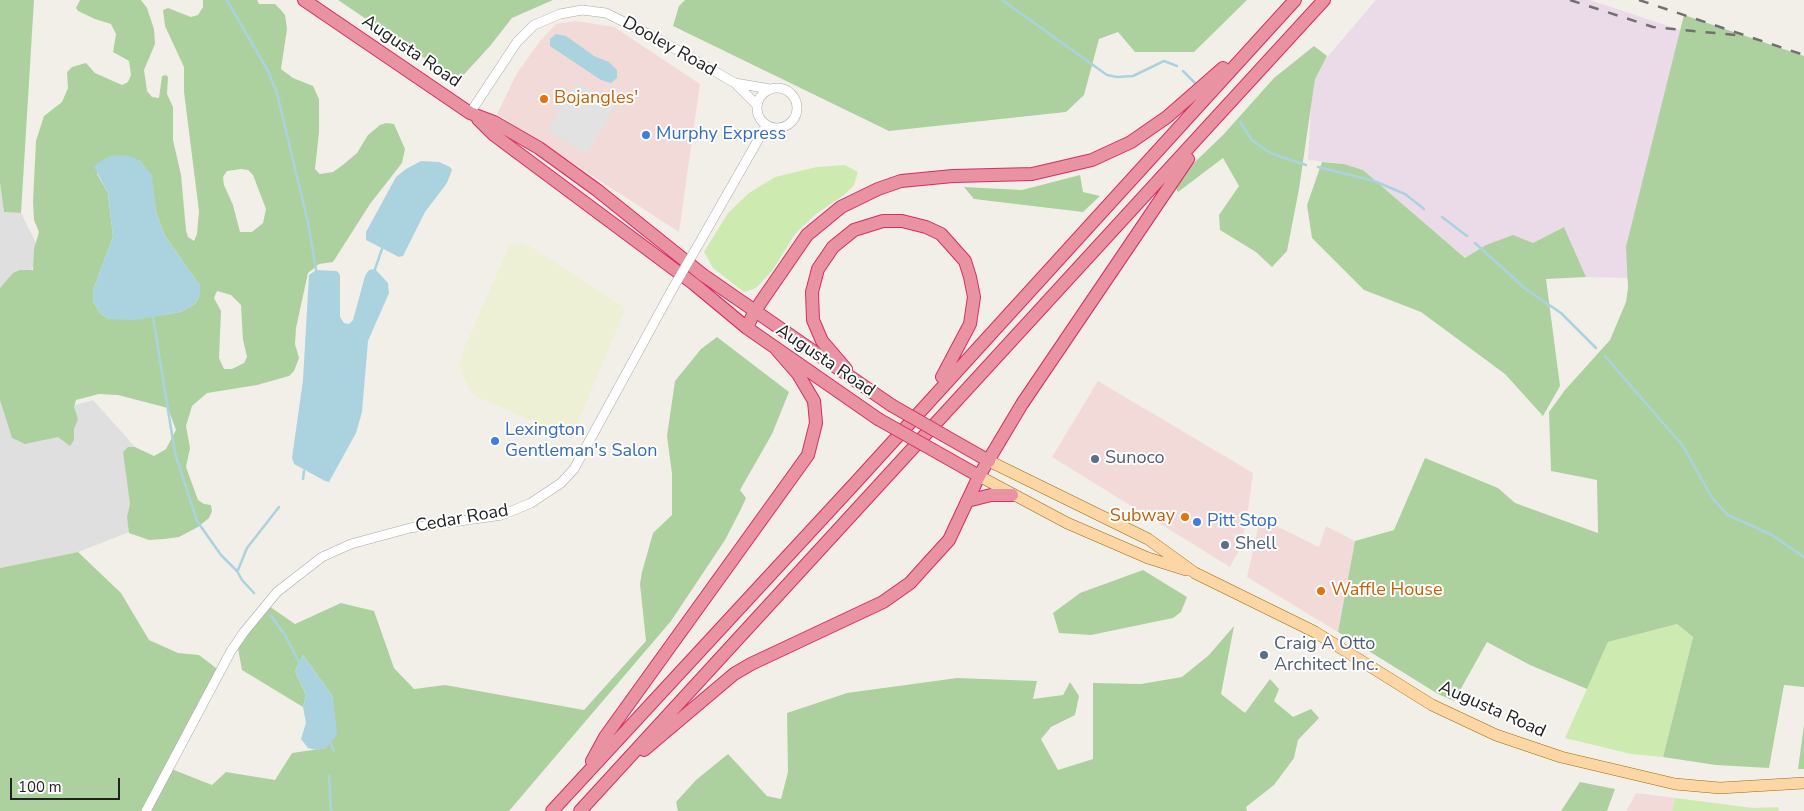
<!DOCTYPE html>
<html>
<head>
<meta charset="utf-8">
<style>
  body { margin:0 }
  #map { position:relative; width:1804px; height:811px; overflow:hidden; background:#f2efe9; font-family:"Nunito Sans",sans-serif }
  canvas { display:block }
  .scale { position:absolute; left:10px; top:778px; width:110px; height:22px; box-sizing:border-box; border:2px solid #222; border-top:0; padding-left:6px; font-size:15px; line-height:18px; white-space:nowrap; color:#222; -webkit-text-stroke:4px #fff; paint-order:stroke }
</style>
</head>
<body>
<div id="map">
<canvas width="1804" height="811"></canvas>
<div class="scale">100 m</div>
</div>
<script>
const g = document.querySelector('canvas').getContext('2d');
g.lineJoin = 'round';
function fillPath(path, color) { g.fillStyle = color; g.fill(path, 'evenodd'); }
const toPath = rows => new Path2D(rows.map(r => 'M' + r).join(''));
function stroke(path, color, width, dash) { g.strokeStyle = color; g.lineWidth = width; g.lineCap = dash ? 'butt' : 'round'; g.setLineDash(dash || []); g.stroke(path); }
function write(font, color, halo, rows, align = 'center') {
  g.font = font + ' "Nunito Sans",sans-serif'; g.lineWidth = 4; g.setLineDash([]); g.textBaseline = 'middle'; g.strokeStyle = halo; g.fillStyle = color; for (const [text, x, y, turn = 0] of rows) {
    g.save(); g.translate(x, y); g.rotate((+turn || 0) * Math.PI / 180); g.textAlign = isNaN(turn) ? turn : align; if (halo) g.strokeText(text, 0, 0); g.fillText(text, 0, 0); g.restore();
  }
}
const residential = toPath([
  [0,183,4,212,21,213,43,257,0,302],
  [0,392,57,410,93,400,135,447,138,495,132,531,78,552,0,568]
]);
const commercial = toPath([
  [576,21,614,27,700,84,679,232,497,114,517,73,540,41,556,24],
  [1098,381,1253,473,1247,519,1240,549,1230,567,1052,457],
  [1260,518,1319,547,1326,526,1355,541,1338,632,1247,577],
  [1636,793,1675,798,1672,811,1626,811]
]);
const industrial = toPath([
  [1376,0,1590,0,1689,33,1631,278,1586,277,1564,227,1533,243,1486,245,1465,258,1363,170,1344,164,1308,160,1311,106,1316,70]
]);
const farmland = toPath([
  [523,242,626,308,571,439,478,397,470,391,459,365,463,351,509,246]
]);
const grass = toPath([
  [845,165,858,172,854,185,844,195,816,214,795,234,772,271,756,288,744,292,713,268,704,252,728,213,749,193,775,177,817,167],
  [1677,624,1693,637,1663,757,1631,754,1565,738,1608,642],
  [1675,798,1753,808,1778,807,1779,811,1672,811]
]);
const forest = toPath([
  [0,0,34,0,21,213,4,212,0,183],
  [80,0,141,0,147,8,154,29,155,44,144,70,147,91,152,97,159,98,162,76,166,75,168,77,167,94,173,107,173,140,181,175,186,230,188,237,194,241,197,234,199,211,184,92,184,67,165,26,163,10,168,8,191,17,198,15,203,7,203,0,257,0,259,4,275,4,280,9,285,15,287,29,281,69,293,78,313,86,319,99,319,132,315,169,320,174,333,172,344,164,357,153,368,135,380,125,386,123,394,124,405,149,402,163,370,204,333,262,319,264,308,273,296,328,295,344,299,358,294,371,289,376,257,385,207,393,192,406,186,426,190,448,186,467,198,500,204,504,211,505,212,511,209,518,198,527,179,537,164,539,149,540,129,533,127,517,130,504,123,452,128,447,135,447,154,456,166,449,176,430,168,408,118,395,99,394,76,400,74,407,78,419,74,429,74,440,70,446,58,437,25,444,12,438,0,400,0,288,13,273,20,270,33,270,34,249,39,232,34,220,33,201,36,141,44,116,62,102,68,88,67,72,72,67,86,63,95,73,122,85,128,82,131,75,129,61,113,52,116,34,111,24,95,19,78,11,76,8],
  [139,160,151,175,156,212,165,236,200,286,200,295,195,304,180,312,138,319,109,319,101,314,93,301,93,290,113,237,108,193,97,174,104,161],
  [241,169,248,170,253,175,266,209,263,223,252,232,240,232,233,205,224,185,223,177,227,171],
  [217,291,231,295,241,305,243,340,247,357,244,363,232,369,224,369,219,358,221,311,214,298],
  [338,0,553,0,512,18,490,46,458,81],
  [685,0,1247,0,1194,52,1135,52,1118,32,1099,39,1084,95,1066,112,889,131,673,26,679,6],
  [1684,15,1804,56,1804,687,1784,685,1769,768,1716,765,1663,757,1693,637,1677,624,1608,642,1587,689,1530,665,1487,642,1454,701,1438,694,1338,632,1355,541,1394,530,1425,458,1498,488,1515,503,1598,533,1597,480,1551,471,1549,412,1565,390,1610,340,1626,302,1628,288,1626,247],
  [1314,46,1327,56,1315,79,1299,189,1287,251,1272,267,1256,252,1220,230,1219,215,1239,186,1223,158,1178,192,1173,183,1223,135,1274,78],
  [1322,162,1344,164,1363,170,1465,258,1486,245,1513,235,1533,243,1564,227,1586,277,1546,279,1560,386,1543,416,1505,374,1421,312,1364,290,1312,238,1307,205],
  [1080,175,1083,192,1100,196,1083,212,974,199,964,187,1022,190],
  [717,337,789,392,772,434,740,490,746,498,741,509,725,540,671,621,509,811,0,811,0,568,78,552,121,593,149,640,178,653,199,655,220,671,169,768,212,785,226,772,275,780,292,753,326,748,333,697,303,655,295,671,306,695,303,707,242,670,237,643,266,604,295,624,341,603,374,611,394,668,414,689,445,685,584,710,646,641,640,584,642,572,653,533,672,515,672,474,667,436,675,381,701,349],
  [1143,570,1187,597,1181,612,1173,618,1091,635,1059,633,1053,613,1080,593],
  [1234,626,1221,694,1245,713,1270,679,1279,689,1274,701,1293,717,1311,709,1319,718,1298,740,1294,758,1274,785,1246,807,1247,811,678,811,676,802,696,780,728,754,767,796,781,799,788,772,787,713,847,693,957,678,1037,681,1033,699,1063,695,1070,682,1079,696,1075,715,1051,727,1041,739,1058,770,1093,759,1093,683,1141,684,1182,677,1209,655],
  [1804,725,1804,769,1798,769],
  [1580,782,1615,789,1607,811,1561,811]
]);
const parking = toPath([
  [576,82,616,107,586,154,547,130]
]);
const water = toPath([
  [556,34,566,36,594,56,609,62,617,70,617,78,611,83,601,80,550,46,550,39],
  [125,155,139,160,152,175,156,212,165,236,200,286,200,295,195,304,180,312,135,320,109,319,101,314,93,301,93,290,113,237,108,193,94,167,99,162,111,156],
  [421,161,439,162,450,167,452,170,447,183,425,212,403,256,399,257,366,240,366,232,396,177,406,169],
  [375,269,388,283,389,293,368,341,362,412,356,433,329,482,325,481,294,464,292,458,303,380,309,275,316,270,337,271,340,275,340,317,344,323,349,324,353,320,365,276,369,270],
  [303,655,333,697,337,735,326,748,316,750,308,748,301,739,306,723,303,707,306,695,295,671]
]);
const stream = toPath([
  [227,0,268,71,277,93,309,227,316,270],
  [1002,0,1107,75,1117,77,1133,76,1164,61,1177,66],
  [1183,71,1197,85],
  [1240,122,1252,140,1270,153,1306,165],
  [1318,167,1374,181,1405,194,1424,209],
  [1442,217,1467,236],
  [1475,243,1527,290,1561,313,1596,348],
  [375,269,382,249],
  [153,317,175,453,197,521,221,555,237,571,242,580,254,593],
  [1605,356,1683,446,1712,498,1728,515,1772,535,1804,557],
  [303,479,304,471],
  [238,570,247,548,279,507],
  [271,616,285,635,300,664],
  [330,741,334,751],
  [329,776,331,811]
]);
const minor = toPath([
  [735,83,770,89],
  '757 108a20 20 0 1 1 40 0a20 20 0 1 1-40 0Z',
  [470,113,517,42,534,25,560,14,582,10,606,13,658,39,735,83,757,105],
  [697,247,766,126],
  [146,811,231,651,244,632,277,592,322,557,351,544,410,528,502,515,531,503,561,483,574,469,673,288]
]);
const major = toPath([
  [989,461,1148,539,1195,573,1315,632,1432,705,1496,735,1561,757,1675,784,1720,788,1804,783],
  [979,476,1067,523,1148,558,1186,570]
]);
const highway = toPath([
  [304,0,470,113,494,122,539,148,597,190,703,275,891,405],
  [478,119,494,135,694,284,747,328,878,419],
  [747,328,754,312,807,235,841,207,878,189,901,181,953,176,1032,174,1092,160,1131,142,1167,117,1223,68],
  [846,369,822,341,813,320,812,292,818,269,833,247,854,230,883,221,902,221,926,227,941,234,965,261,970,277,974,297,970,324,942,377],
  [945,436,989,461],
  [933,450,979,476],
  [967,501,991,495,1012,495],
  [644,750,734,674,751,664,883,602,910,583,928,563,949,540,979,476,1022,404,1188,159],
  [592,761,605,737,808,455,816,423,814,401,798,374,777,350],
  [552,811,857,481,1295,0],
  [580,811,1324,0]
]);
const rail = toPath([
  [1570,0,1653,27,1745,36],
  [1639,0,1804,55]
]);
const minorBridge = toPath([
  [673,288,697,247]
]);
const highwayBridge = toPath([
  [891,405,945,436],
  [878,419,933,450]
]);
const markers = [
  [544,99,5,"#e8710a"],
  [646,135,5,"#3f7fe0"],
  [495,441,5,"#3f7fe0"],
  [1095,459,5,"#5c6f8a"],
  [1185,517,5,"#e8710a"],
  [1197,522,5,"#3f7fe0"],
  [1225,545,5,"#5c6f8a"],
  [1321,591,5,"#e8710a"],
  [1264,655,5,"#5c6f8a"]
];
const streetNames = [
  ["Dooley Road",669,47,29],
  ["Augusta Road",411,52,34],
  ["Augusta Road",825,361,34],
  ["Cedar Road",462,519,-10],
  ["Augusta Road",1492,710,24]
];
const foodNames = [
  ["Bojangles'",554,99],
  ["Subway",1175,517,"right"],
  ["Waffle House",1331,591]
];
const shopNames = [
  ["Murphy Express",656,135],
  ["Lexington",505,431],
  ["Gentleman's Salon",505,452],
  ["Pitt Stop",1207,522]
];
const serviceNames = [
  ["Sunoco",1105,459],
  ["Shell",1235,545],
  ["Craig A Otto",1274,645],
  ["Architect Inc.",1274,666]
];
fillPath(residential, '#e0dfdf');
fillPath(commercial, '#f2dad9');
fillPath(industrial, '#ebdbe8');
fillPath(farmland, '#eef0d5');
fillPath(grass, '#cdebb0');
fillPath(forest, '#add19e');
fillPath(parking, '#e2e2e2');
fillPath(water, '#aad3df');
stroke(stream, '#aad3df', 2.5);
stroke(minor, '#a9a9a9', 10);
stroke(major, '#a06b00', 12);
stroke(highway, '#dc2a67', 14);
stroke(minor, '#fff', 9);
stroke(major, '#fcd6a4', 11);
stroke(highway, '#e892a2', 12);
stroke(rail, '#707070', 2.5, [10, 10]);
stroke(minorBridge, '#a9a9a9', 10, []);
stroke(highwayBridge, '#dc2a67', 14, []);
stroke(minorBridge, '#fff', 9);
stroke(highwayBridge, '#e892a2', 12);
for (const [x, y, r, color] of markers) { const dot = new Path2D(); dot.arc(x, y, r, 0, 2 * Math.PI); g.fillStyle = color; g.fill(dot); stroke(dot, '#fff', 2); }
write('18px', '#222', '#fff', streetNames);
write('18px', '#c56008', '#fff', foodNames, 'left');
write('18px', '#366cbe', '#fff', shopNames, 'left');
write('18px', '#4e5e75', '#fff', serviceNames, 'left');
</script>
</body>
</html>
